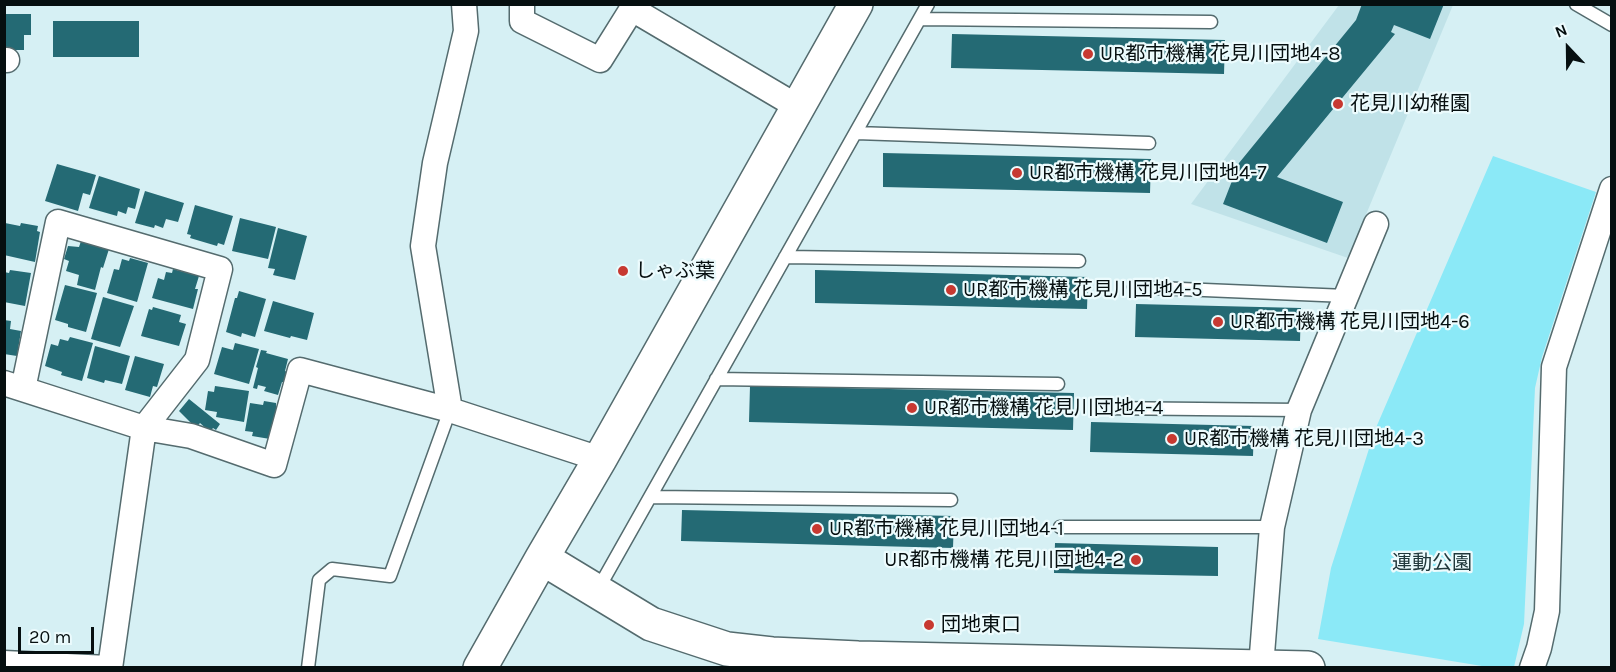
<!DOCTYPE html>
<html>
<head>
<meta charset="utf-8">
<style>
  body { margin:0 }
  #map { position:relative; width:1616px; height:672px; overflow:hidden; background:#d6f0f4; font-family:Karla,sans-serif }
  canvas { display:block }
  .frame { position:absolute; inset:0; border:6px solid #060f10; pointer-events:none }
  .north { position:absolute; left:1538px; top:18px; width:60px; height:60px; -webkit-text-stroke:4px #ecfbfd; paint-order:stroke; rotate:338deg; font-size:16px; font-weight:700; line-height:24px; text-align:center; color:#060f10 }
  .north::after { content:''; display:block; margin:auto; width:21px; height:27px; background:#060f10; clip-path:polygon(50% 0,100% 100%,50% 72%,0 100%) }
  .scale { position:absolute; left:18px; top:627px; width:76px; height:27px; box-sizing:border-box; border:3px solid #060f10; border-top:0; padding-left:8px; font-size:18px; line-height:21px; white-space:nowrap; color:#060f10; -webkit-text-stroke:4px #ecfbfd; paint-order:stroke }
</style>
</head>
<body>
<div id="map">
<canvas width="1616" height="672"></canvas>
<div class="frame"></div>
<div class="north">N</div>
<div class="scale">20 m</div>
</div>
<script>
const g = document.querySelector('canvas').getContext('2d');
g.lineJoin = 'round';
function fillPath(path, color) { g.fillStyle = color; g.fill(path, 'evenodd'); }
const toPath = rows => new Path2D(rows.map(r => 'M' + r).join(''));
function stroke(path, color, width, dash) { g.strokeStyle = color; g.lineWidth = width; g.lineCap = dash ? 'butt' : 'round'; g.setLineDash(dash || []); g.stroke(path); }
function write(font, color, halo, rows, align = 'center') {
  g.font = font + ' Karla,"Noto Sans JP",sans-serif'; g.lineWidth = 4.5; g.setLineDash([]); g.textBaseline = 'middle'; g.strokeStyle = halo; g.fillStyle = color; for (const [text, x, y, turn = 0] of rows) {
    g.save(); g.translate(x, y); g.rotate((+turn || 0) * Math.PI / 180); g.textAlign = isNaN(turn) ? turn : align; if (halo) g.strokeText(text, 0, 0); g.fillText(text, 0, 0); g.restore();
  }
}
const built = toPath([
  [1339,5,1453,5,1348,258,1191,204]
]);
const green = toPath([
  [1493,156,1596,192,1542,357,1535,388,1524,624,1514,667,1488,667,1318,639,1331,568,1375,430]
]);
const building = toPath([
  [1362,4,1444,4,1430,39,1394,25,1391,32,1395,34,1277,177,1343,202,1327,243,1223,204,1239,163,1356,20],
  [4,14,31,14,31,35,24,35,24,50,4,50],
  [53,21,139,21,139,57,53,57],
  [952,34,1225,40,1224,74,951,68],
  [883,153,1151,159,1150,193,883,187],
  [57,164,96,175,90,195,83,193,78,211,45,201],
  [99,176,140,189,135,209,128,207,126,214,118,211,117,216,89,208],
  [145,191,184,203,178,222,166,219,163,228,155,225,154,228,135,223],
  [195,205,233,216,224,245,218,243,217,246,190,238,191,235,187,234],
  [240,218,276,227,268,259,232,251],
  [5,223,20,226,21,223,38,226,37,231,40,232,35,262,4,255],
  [278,228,307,236,295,280,273,275,275,269,268,268],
  [81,241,109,249,103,268,101,267,95,290,77,285,79,275,66,271,69,261,64,259,68,246,79,247],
  [130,258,148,263,137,302,107,293,114,269,119,270,122,259,129,261],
  [173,269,199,276,195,289,198,289,193,309,152,298,158,278,164,280,166,272,172,273],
  [10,270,31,273,25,306,4,302,4,272,9,273],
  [815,270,1088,277,1087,309,815,303],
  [65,285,97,293,86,332,68,327,68,324,55,320],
  [239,291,266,299,255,337,242,333,241,337,226,332,235,298,237,298],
  [103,297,134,306,120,347,91,339],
  [273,301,314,313,307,340,291,336,290,338,264,331],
  [1136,304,1301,308,1300,341,1135,337],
  [153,307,181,315,179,322,186,324,179,346,141,336,149,309,152,310],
  [4,320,11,321,10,329,21,331,17,356,4,354],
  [70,337,93,343,82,381,61,375,62,372,45,366,51,344,58,346,60,339,68,341],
  [235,343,259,349,249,384,214,374,222,347,233,350],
  [95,346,130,356,122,384,105,380,104,383,87,378],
  [261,350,267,351,266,353,288,359,285,371,287,372,285,382,282,382,278,395,264,391,266,387,258,385,257,389,253,388,258,368,256,367],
  [135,356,164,364,157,387,153,386,150,397,125,390],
  [215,386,249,391,244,422,216,417,217,412,205,410,208,391,214,392],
  [750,386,1074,393,1073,430,749,422],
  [189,399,220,424,216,430,213,428,210,432,200,423,196,428,179,411],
  [264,401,276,403,276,407,278,408,275,422,273,421,270,439,252,436,253,432,245,431,250,403,263,405],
  [1091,422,1254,426,1253,456,1090,452],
  [682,510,954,516,953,548,681,541],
  [1055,543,1218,547,1218,576,1054,573]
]);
const lane = toPath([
  [1576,4,1612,25],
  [920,19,1211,22],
  [856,133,1149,143],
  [785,257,1079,261],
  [1134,287,1346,296],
  [716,379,1058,384],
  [1099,408,1299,410],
  [650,497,951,500],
  [1060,527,1272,527],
  [597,591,928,4],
  [308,668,319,580,332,569,390,576,450,410]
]);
const street = toPath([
  [522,4,522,21,600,60,635,4],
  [632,9,798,107],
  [4,60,7,60],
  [4,383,144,428,191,436,274,465,300,370,450,410,600,459],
  [23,389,58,222,220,269,197,360,144,428,110,668],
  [450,410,423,246,435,163,466,31,464,4],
  [4,663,108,668],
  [1261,667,1272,527,1299,410,1376,224],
  [1532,668,1539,648,1547,611,1554,367,1612,189]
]);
const secondary = toPath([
  [542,558,651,624,727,649,772,654,858,658,1308,668],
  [480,668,542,558,600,459,856,4]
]);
const markers = [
  [1088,54,6,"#c73931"],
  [1338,104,6,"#c73931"],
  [1017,173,6,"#c73931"],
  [623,271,6,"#c73931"],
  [951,290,6,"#c73931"],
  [1218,322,6,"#c73931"],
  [912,408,6,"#c73931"],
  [1172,439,6,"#c73931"],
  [817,529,6,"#c73931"],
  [1136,560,6,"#c73931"],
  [929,625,6,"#c73931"]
];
const poiNames = [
  ["UR都市機構 花見川団地4-8",1100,54],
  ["花見川幼稚園",1350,104],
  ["UR都市機構 花見川団地4-7",1029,173],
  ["しゃぶ葉",635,271],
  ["UR都市機構 花見川団地4-5",963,290],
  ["UR都市機構 花見川団地4-6",1230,322],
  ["UR都市機構 花見川団地4-4",924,408],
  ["UR都市機構 花見川団地4-3",1184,439],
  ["UR都市機構 花見川団地4-1",829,529],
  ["UR都市機構 花見川団地4-2",1124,560,"right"],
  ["団地東口",941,625]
];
const parkNames = [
  ["運動公園",1432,563]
];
fillPath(built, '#c0e2e8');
fillPath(green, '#8be9f7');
fillPath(building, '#246a74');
stroke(lane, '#546b6e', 15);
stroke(street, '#546b6e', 27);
stroke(secondary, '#546b6e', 36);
stroke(lane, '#fff', 12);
stroke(street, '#fff', 24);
stroke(secondary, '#fff', 33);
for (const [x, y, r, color] of markers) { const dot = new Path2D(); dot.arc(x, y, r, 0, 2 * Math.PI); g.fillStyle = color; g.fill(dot); stroke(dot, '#ecfbfd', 2); }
write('20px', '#060f10', '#ecfbfd', poiNames, 'left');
write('20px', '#21383b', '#ecfbfd', parkNames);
</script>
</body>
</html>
